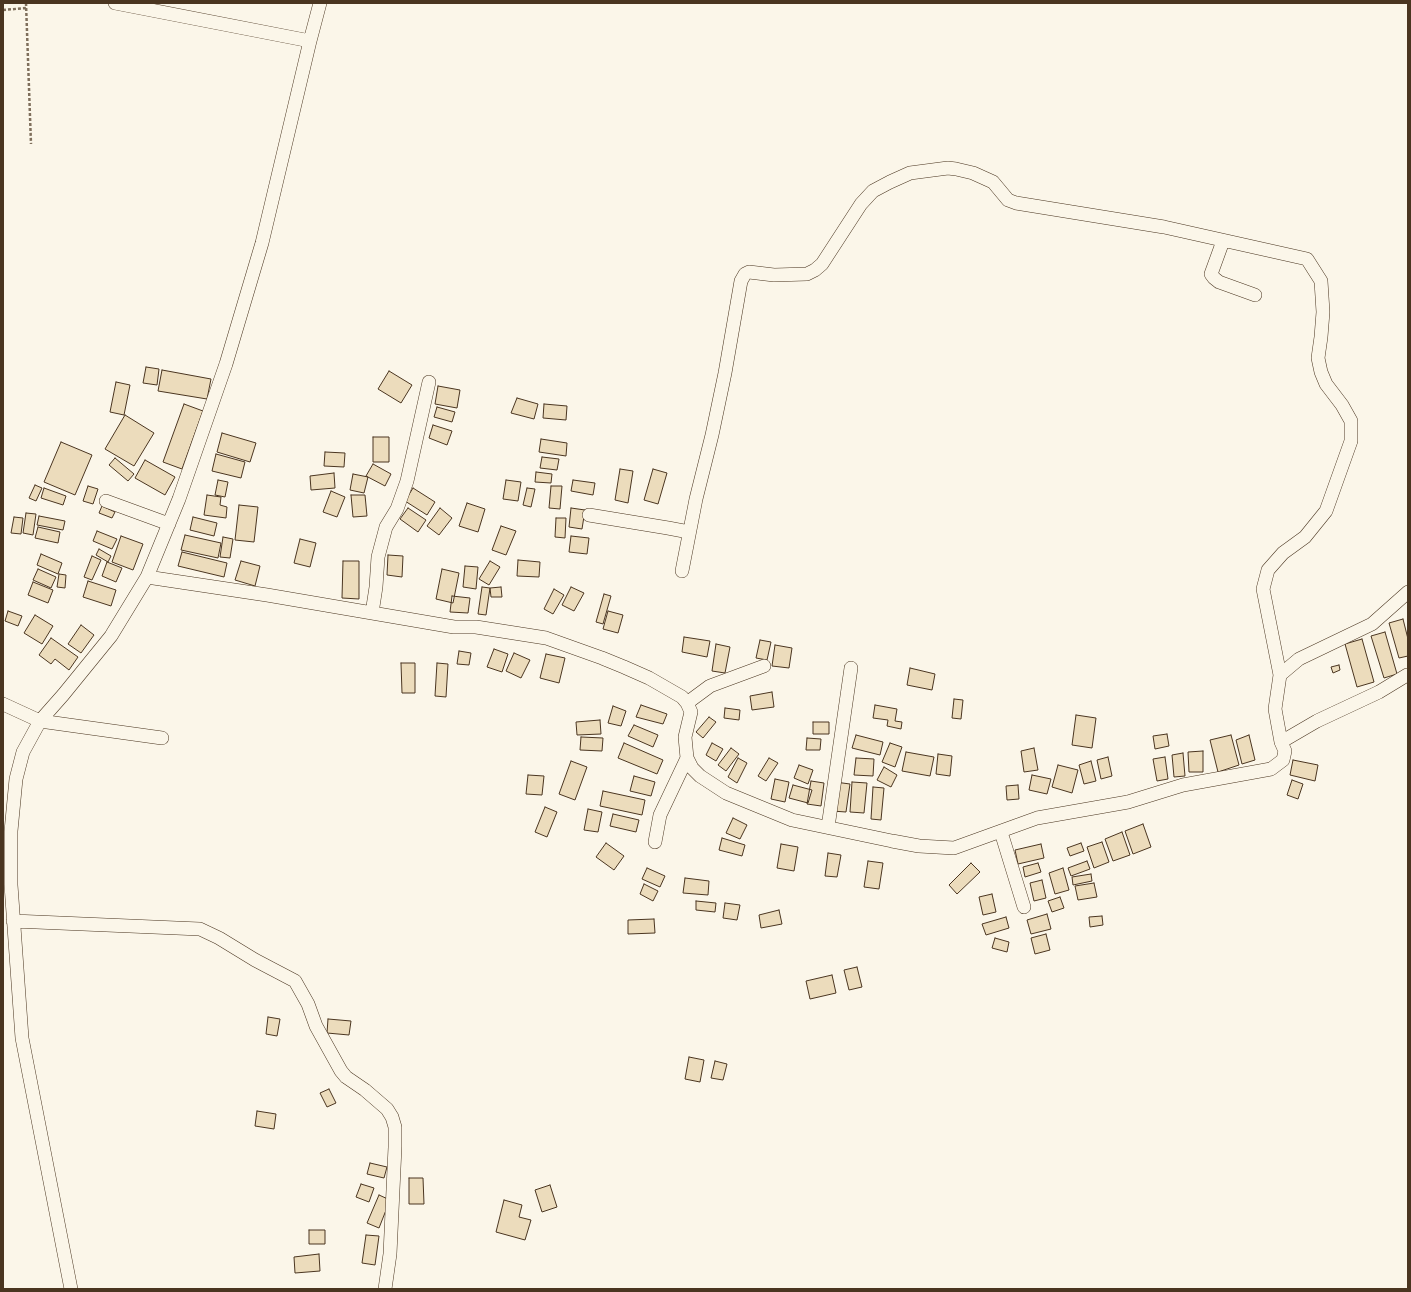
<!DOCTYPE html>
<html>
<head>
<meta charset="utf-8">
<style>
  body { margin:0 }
  #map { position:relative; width:1411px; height:1292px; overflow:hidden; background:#fbf6e9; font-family:Poppins,sans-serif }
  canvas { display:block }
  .frame { position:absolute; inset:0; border:4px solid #4a3520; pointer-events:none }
</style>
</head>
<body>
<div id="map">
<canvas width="1411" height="1292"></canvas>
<div class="frame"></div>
</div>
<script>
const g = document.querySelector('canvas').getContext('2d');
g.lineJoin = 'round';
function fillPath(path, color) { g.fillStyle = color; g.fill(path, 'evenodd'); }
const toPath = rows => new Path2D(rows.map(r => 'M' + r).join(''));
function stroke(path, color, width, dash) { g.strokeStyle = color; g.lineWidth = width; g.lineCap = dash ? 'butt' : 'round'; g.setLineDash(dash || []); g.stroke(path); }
const building = toPath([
  [146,367,159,369,157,385,143,383,146,367],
  [162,370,211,379,207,399,158,391,162,370],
  [389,371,412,385,401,403,378,389,389,371],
  [116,382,130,385,124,415,110,412,116,382],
  [438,386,460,390,457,408,435,404,438,386],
  [517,398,538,404,534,419,511,413,517,398],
  [184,404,203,411,182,469,163,462,184,404],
  [544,404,567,406,566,420,543,418,544,404],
  [437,407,455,412,452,422,434,417,437,407],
  [125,415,154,433,134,466,105,449,125,415],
  [433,425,452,431,447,445,429,438,433,425],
  [222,433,256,443,250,462,217,452,222,433],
  [373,437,389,437,389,462,373,462,373,437],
  [541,439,567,443,566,456,539,452,541,439],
  [61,442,92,455,75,495,44,482,61,442],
  [325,452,345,453,344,467,324,466,325,452],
  [216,454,245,462,241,478,212,471,216,454],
  [542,457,559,459,557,470,540,468,542,457],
  [115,458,134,474,128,481,109,465,115,458],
  [145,460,175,477,165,495,135,478,145,460],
  [373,464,391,474,385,486,366,476,373,464],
  [620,469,633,471,628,503,615,500,620,469],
  [653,469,667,473,658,504,644,500,653,469],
  [536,472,552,474,551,483,535,482,536,472],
  [334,473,335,488,311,490,310,476,334,473],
  [353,474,368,477,364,493,350,490,353,474],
  [218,480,228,482,225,497,215,495,218,480],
  [506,480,521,482,518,501,503,499,506,480],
  [573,480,595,483,593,495,571,491,573,480],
  [35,485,42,488,36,501,29,498,35,485],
  [88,486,98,489,93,504,83,501,88,486],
  [551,486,562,486,560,509,549,508,551,486],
  [44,488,66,496,63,505,41,498,44,488],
  [413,488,435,502,427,515,405,501,413,488],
  [527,488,535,489,531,507,523,505,527,488],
  [331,491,345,497,337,517,323,512,331,491],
  [207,495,221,497,220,505,227,507,226,518,204,515,207,495],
  [351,495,365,495,367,516,353,517,351,495],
  [467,503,485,509,478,532,459,526,467,503],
  [239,505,258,507,254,542,235,540,239,505],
  [102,506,115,512,112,518,99,513,102,506],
  [408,508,426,520,418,532,400,519,408,508],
  [440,508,452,518,439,535,427,526,440,508],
  [571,508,585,510,582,529,569,527,571,508],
  [26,513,36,514,33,535,23,533,26,513],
  [39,516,65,521,63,530,37,525,39,516],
  [14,517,23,518,21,534,11,533,14,517],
  [193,517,217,523,214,536,190,530,193,517],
  [556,518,566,518,565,538,555,537,556,518],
  [501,526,516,531,506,555,492,550,501,526],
  [38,527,60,532,58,543,35,538,38,527],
  [97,531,117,539,112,549,93,541,97,531],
  [185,535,221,543,218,558,181,550,185,535],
  [121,536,143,544,133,570,112,562,121,536],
  [571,536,589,538,587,554,569,552,571,536],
  [223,537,233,539,230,558,220,557,223,537],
  [300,539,316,543,310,567,294,563,300,539],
  [99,549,111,556,108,562,96,555,99,549],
  [182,552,227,563,224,577,178,566,182,552],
  [41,554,62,563,58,574,37,565,41,554],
  [388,555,403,556,402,577,387,575,388,555],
  [92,556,101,560,92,580,84,577,92,556],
  [518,560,540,562,539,577,517,576,518,560],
  [241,561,260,566,255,586,235,580,241,561],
  [343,561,359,561,359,599,342,598,343,561],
  [490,561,500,567,489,585,479,579,490,561],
  [107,562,122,568,116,582,102,576,107,562],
  [465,566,478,567,476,589,463,587,465,566],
  [38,569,56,577,51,588,33,580,38,569],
  [442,569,459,573,453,603,436,599,442,569],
  [59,574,66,575,65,588,57,587,59,574],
  [88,581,116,590,111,606,83,597,88,581],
  [33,582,53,590,48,603,28,595,33,582],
  [482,587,490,588,486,615,478,614,482,587],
  [501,587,502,597,491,597,490,588,501,587],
  [571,587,584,593,574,611,562,605,571,587],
  [554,589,564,595,553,614,544,609,554,589],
  [604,594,611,596,603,624,596,622,604,594],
  [452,596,470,598,468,613,450,612,452,596],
  [8,611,22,616,18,626,5,621,8,611],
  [608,611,623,615,618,633,603,629,608,611],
  [35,615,53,626,42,644,24,633,35,615],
  [1403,619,1408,639,1408,656,1399,658,1389,623,1403,619],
  [81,625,94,635,81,653,68,644,81,625],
  [1385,632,1397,674,1384,678,1371,636,1385,632],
  [684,637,710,641,707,657,682,652,684,637],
  [51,638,78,657,69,670,55,659,51,664,39,655,51,638],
  [1362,639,1374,682,1357,687,1345,644,1362,639],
  [760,640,771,642,767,660,756,658,760,640],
  [716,644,730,647,725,673,712,671,716,644],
  [775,645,792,648,789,668,772,666,775,645],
  [494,649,508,654,502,672,487,667,494,649],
  [459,651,471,653,469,665,457,664,459,651],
  [514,653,530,660,521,678,506,671,514,653],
  [546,654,565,658,559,683,540,678,546,654],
  [401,663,415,663,415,693,402,693,401,663],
  [437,663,448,664,446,697,435,696,437,663],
  [1339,665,1340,670,1333,673,1331,667,1339,665],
  [910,668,935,674,932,690,907,685,910,668],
  [772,692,774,707,752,710,750,696,772,692],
  [954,699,963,700,961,719,952,718,954,699],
  [641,705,667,714,663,724,636,717,641,705],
  [875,705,897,709,895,721,902,722,901,729,887,726,888,720,873,718,875,705],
  [613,706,626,711,621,726,608,723,613,706],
  [725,708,740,710,739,720,724,718,725,708],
  [1076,715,1096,718,1092,748,1072,745,1076,715],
  [709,717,716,722,703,738,696,732,709,717],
  [600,720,601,734,577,735,576,722,600,720],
  [813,722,829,722,829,734,813,734,813,722],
  [634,725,658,735,653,747,628,736,634,725],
  [1167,734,1169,746,1155,749,1153,736,1167,734],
  [856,735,883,742,880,755,852,748,856,735],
  [1231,735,1239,765,1218,772,1210,740,1231,735],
  [1249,735,1255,760,1242,764,1236,740,1249,735],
  [581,737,603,738,602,751,580,750,581,737],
  [807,738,821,739,820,750,806,750,807,738],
  [624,743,663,760,657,774,618,758,624,743],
  [712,743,723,749,716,761,706,755,712,743],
  [890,743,902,747,895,767,882,762,890,743],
  [731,748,739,754,726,771,718,765,731,748],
  [1034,748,1038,770,1024,772,1021,751,1034,748],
  [1203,751,1203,772,1189,772,1188,752,1203,751],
  [906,752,934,757,930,776,902,771,906,752],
  [1183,753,1185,776,1174,777,1172,755,1183,753],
  [938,754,952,756,950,776,936,774,938,754],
  [1108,757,1112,776,1101,779,1097,760,1108,757],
  [1165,757,1168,779,1157,781,1153,759,1165,757],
  [738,758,747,763,737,783,728,777,738,758],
  [769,758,778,763,766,781,758,776,769,758],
  [856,758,874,759,873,776,854,775,856,758],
  [1293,760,1318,765,1315,781,1290,775,1293,760],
  [571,761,587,767,575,800,559,794,571,761],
  [1091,761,1096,781,1084,784,1079,765,1091,761],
  [799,765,813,770,808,784,794,778,799,765],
  [1058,765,1078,770,1072,793,1052,787,1058,765],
  [884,767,897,775,891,787,877,780,884,767],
  [528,775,544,776,542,795,526,794,528,775],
  [1032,775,1051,779,1047,794,1029,790,1032,775],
  [634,776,655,782,651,796,630,791,634,776],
  [775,779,789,782,785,802,771,799,775,779],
  [1292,780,1303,784,1298,799,1287,795,1292,780],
  [811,781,824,783,821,806,807,804,811,781],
  [835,782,850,784,846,812,832,811,835,782],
  [852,782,867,783,864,813,850,812,852,782],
  [793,785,812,790,808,803,789,798,793,785],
  [1018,785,1019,799,1007,800,1006,786,1018,785],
  [873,787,884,788,881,820,871,819,873,787],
  [603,791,645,800,642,815,600,806,603,791],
  [545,807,557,812,547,837,535,832,545,807],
  [588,809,602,812,598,832,584,830,588,809],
  [613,814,639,820,636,832,610,826,613,814],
  [733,818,747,825,740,839,726,833,733,818],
  [1143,824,1151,847,1133,854,1125,831,1143,824],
  [1122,832,1130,855,1113,861,1105,839,1122,832],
  [722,838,745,845,742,856,719,850,722,838],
  [1102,842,1109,862,1094,868,1087,847,1102,842],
  [606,843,624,856,614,870,596,857,606,843],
  [1081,843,1084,851,1070,856,1067,848,1081,843],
  [781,844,798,847,794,871,777,868,781,844],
  [1041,844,1044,858,1018,864,1015,850,1041,844],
  [828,853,841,855,837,877,825,876,828,853],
  [868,861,883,863,879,889,864,887,868,861],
  [1087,861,1090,869,1071,876,1068,868,1087,861],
  [971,863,980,872,957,894,949,885,971,863],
  [1038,863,1041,872,1025,877,1023,867,1038,863],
  [647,868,665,876,660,887,642,879,647,868],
  [1063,868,1069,890,1055,894,1049,873,1063,868],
  [1091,874,1092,881,1073,885,1072,877,1091,874],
  [685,878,709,881,708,895,683,893,685,878],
  [1042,880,1046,898,1034,901,1030,883,1042,880],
  [1094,883,1097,897,1078,900,1075,886,1094,883],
  [644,884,658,891,653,901,640,894,644,884],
  [992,894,996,912,983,915,979,897,992,894],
  [1060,897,1064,908,1052,912,1048,901,1060,897],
  [696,901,716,903,715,912,696,910,696,901],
  [725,903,740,905,737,920,723,918,725,903],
  [779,910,782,924,761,928,759,915,779,910],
  [1047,914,1051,929,1031,934,1027,920,1047,914],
  [1102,916,1103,925,1090,927,1089,917,1102,916],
  [1006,917,1009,928,986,935,982,924,1006,917],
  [654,919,655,933,628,934,628,920,654,919],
  [1046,934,1050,950,1035,954,1031,938,1046,934],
  [995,938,1009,942,1007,952,992,948,995,938],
  [857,967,862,987,849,990,844,970,857,967],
  [832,975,836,993,810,999,806,981,832,975],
  [268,1017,280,1019,277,1036,266,1034,268,1017],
  [328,1019,351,1021,349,1035,327,1033,328,1019],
  [689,1057,704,1060,700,1082,685,1079,689,1057],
  [715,1061,727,1064,723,1080,711,1078,715,1061],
  [329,1089,336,1103,327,1107,320,1093,329,1089],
  [257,1111,276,1114,274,1129,255,1126,257,1111],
  [370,1163,387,1167,384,1178,367,1174,370,1163],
  [409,1178,423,1178,424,1204,409,1204,409,1178],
  [361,1184,374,1188,369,1202,356,1197,361,1184],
  [550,1185,557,1207,542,1212,535,1190,550,1185],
  [379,1195,390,1200,379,1228,367,1223,379,1195],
  [504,1200,522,1205,519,1217,531,1220,525,1240,496,1232,504,1200],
  [309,1230,325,1230,325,1244,309,1244,309,1230],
  [366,1235,379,1236,375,1265,362,1263,366,1235],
  [319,1254,320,1271,295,1273,294,1257,319,1254]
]);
const path = toPath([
  [26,3,31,144],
  [3,10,26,8]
]);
const minor = toPath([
  [115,3,310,41],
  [1223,241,1211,274,1214,278,1219,282,1255,295],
  [106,501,169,524],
  [589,515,668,528,689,532],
  [682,571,696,499,712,435,725,373,741,281,745,274,749,272,774,275,807,274,815,270,822,264,861,204,873,191,890,182,910,173,948,168,956,169,973,173,993,182,1008,200,1016,203,1164,227,1307,259,1321,281,1323,312,1321,337,1318,358,1321,372,1326,384,1342,405,1351,421,1351,441,1326,511,1305,537,1283,553,1268,570,1263,589,1280,675],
  [147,577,267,595,454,627,476,627,546,638,602,658,624,667,649,678,682,697,687,703,691,712,685,737,687,758,692,768,700,776,726,793,792,820,892,841,919,846,954,848,1037,818,1128,802,1183,785,1271,769,1283,760,1285,751,1281,742,1317,721,1379,692,1407,675],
  [372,613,376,587,378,557,386,527,397,509,407,481,429,382],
  [687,703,710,686,764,666],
  [3,704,40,721,162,738],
  [1281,742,1275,709,1280,675,1299,659,1372,624,1408,592],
  [828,827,851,668],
  [1001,832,1024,907],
  [655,842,660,815,687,758],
  [13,921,200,929,219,938,255,960,295,981,308,1004,316,1026,341,1071,346,1077,365,1090,387,1109,392,1117,395,1127,395,1147,390,1254,385,1289],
  [71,1289,22,1038,11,885,11,831,16,779,23,752,40,721,63,695,111,636,147,577,179,499,226,364,262,243,310,41,320,3]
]);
fillPath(building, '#ecdcbc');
stroke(building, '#4a3520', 1);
stroke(minor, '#4a3520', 14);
stroke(path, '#7f6f5c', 2.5, [3, 2]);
stroke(minor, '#fbf6e9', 13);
</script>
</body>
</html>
